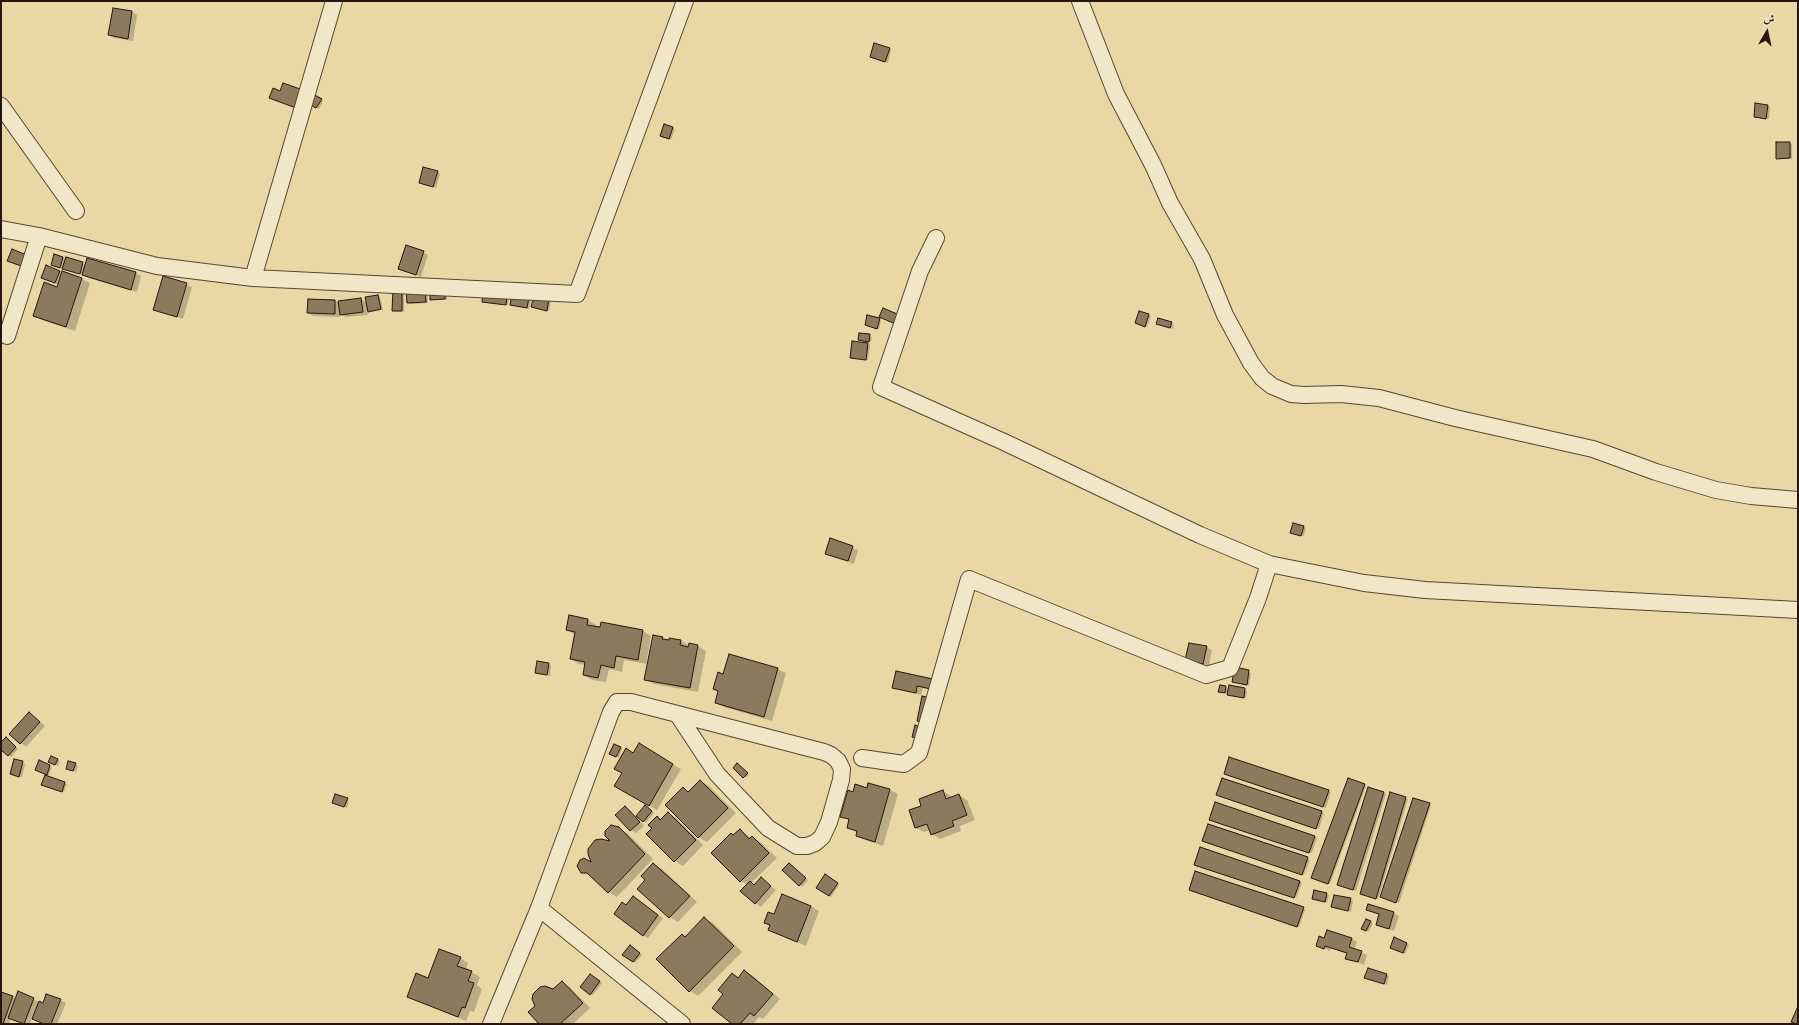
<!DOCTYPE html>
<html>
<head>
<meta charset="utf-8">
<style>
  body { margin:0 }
  #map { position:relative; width:1799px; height:1025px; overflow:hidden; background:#e9d8a6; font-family:"Old Standard TT",Amiri,serif }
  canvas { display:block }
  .frame { position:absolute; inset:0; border:2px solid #27150d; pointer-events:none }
  .north { position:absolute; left:1747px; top:12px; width:40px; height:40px; -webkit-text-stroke:3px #f1e6c5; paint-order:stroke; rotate:9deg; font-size:11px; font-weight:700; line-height:16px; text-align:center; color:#27150d }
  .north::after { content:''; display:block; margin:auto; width:14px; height:18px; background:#27150d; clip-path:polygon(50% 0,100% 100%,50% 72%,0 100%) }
</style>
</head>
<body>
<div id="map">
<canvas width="1799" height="1025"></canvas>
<div class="frame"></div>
<div class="north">ش</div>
</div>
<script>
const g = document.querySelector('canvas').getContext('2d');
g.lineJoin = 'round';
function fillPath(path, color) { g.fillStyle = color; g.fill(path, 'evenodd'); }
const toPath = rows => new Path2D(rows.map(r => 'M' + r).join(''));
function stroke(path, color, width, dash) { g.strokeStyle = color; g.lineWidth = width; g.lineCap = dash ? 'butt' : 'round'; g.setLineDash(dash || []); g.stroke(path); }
const shadow = toPath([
  [113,9,132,12,137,15,133,41,115,38,109,35],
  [889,49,891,50,888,63,871,57],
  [313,96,323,101,319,109,309,103],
  [1767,106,1770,107,1769,119,1755,117],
  [665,125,675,129,671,140,662,136],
  [1777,143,1792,144,1792,159,1777,158],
  [438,172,440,174,436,188,422,183],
  [423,252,428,255,421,277,399,269],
  [55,255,86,265,88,260,136,273,141,276,137,292,88,278,83,275,55,266],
  [59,272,82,279,90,283,75,331,42,320,34,315,58,288,59,285,44,279],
  [164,277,192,287,183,319,155,309],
  [394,290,404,292,404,312,393,310],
  [427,292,428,303,411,304,408,303],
  [447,292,447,300,431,299],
  [513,294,531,299,529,309,513,305],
  [378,296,380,297,383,310,371,312,367,310,368,315,346,317,340,314,340,317,313,316,308,313,335,301,340,303,361,299,367,303],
  [509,298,508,305,485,302],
  [549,299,551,301,549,311,535,308],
  [1140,312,1151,316,1147,327,1138,324],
  [879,319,881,321,879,329,866,325],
  [1159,320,1174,325,1173,329,1160,325],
  [860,334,872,337,871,342,859,340],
  [867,344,870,345,868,360,851,357],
  [1303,527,1306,528,1304,536,1294,534],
  [830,540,858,550,854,564,826,554],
  [570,617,588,620,596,625,596,627,601,628,602,623,643,631,651,636,646,664,624,660,622,672,609,669,606,682,592,680,584,675,586,665,579,664,571,659,576,635,567,630],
  [654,636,663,638,670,642,670,639,681,641,690,646,690,644,698,646,706,651,698,692,654,684,646,680],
  [1206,647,1212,650,1209,666,1191,663],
  [538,662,551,665,550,676,536,673],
  [777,669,786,673,772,721,724,707,716,702,719,692,714,689,724,675],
  [1236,669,1251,673,1249,686,1233,682],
  [897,673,936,691,923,688,921,695,899,690,894,687],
  [1230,686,1247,691,1246,698,1222,692,1226,687,1229,689],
  [29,713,45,726,26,747,10,734],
  [8,740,18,749,11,757,1,749,1,744],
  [639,745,681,769,657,810,615,785],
  [620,747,622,749,619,758,613,755],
  [52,757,60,761,58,766,52,763],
  [1230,758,1329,791,1331,792,1326,808,1227,775],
  [14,760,25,764,22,777,13,775],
  [39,762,52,767,49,775,39,771],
  [75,764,78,766,76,772,69,770],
  [740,766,749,775,746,778,744,777],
  [1223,779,1322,812,1324,813,1319,829,1220,796],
  [701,781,709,786,736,813,707,842,698,837,683,789,689,792],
  [65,783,67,784,64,792,45,786],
  [869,784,890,790,898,794,883,846,865,840,857,836,858,833,848,827,850,821,842,816,854,793,868,789],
  [1364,785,1366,786,1330,884,1314,878],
  [943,791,951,796,952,798,959,795,967,800,975,820,960,826,961,831,940,839,932,834,930,830,924,832,916,828,923,806],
  [1384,793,1386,794,1356,891,1340,886,1338,885],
  [1391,793,1408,799,1378,899,1364,895],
  [347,799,349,800,347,808,335,804],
  [1429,804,1431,805,1399,903,1383,898],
  [625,807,630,810,644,826,636,833,631,830,617,815],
  [648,808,654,813,646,823,637,816],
  [668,814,676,818,703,845,683,866,675,861,653,828,657,817,662,820],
  [1213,821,1315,836,1317,838,1312,853],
  [618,828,627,833,653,859,617,897,609,892,593,877,579,869,584,859,590,861,589,849,612,843],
  [740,830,751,838,752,837,760,842,777,858,751,883,755,885,761,878,776,890,761,907,742,891,748,885,741,881,734,836],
  [1203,841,1307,858,1310,860,1304,875],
  [653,864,662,869,697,902,678,922,670,917,639,888,647,880],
  [789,864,808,880,802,887,800,885],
  [1198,865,1300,881,1302,883,1296,898],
  [825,876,839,885,831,897,817,887],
  [1190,890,1303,908,1305,910,1299,927],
  [1326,894,1329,895,1327,903,1313,899],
  [1335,896,1353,901,1351,912,1332,907],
  [633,897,663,918,648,938,643,935,627,906],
  [811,906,819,911,806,946,777,934,769,930,771,926,765,923],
  [1367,909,1393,913,1399,916,1394,931,1377,925,1380,915],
  [704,918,713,923,742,952,698,996,690,991,658,959,682,935,686,937],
  [1367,920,1373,923,1369,932,1362,928],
  [1325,939,1352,939,1357,942,1354,950,1367,955,1364,965,1347,958,1348,954,1331,948,1330,951,1317,945],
  [1406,943,1409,945,1405,954,1393,949],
  [632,948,642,955,635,963,624,954],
  [460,958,468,963,466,969,480,977,477,985,482,989,474,1012,470,1011,466,1021,408,996,429,979],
  [1368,969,1389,976,1387,985,1368,979],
  [744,971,753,976,780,999,763,1019,759,1017,753,1024,733,1024,725,994,732,974,738,978],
  [593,977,602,983,593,995,590,994],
  [562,982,570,987,590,1008,573,1024,541,1024,553,990],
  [1,993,16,999,33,999,43,1004,60,1000,66,1003,57,1024,44,1024,32,1018,30,1024,23,1024,11,1019,9,1023,12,1024,1,1024]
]);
const building = toPath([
  [113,8,132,11,128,39,108,35,113,8],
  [874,43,890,48,885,62,870,57,874,43],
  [283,83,303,90,296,108,269,98,273,88,280,91,283,83],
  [313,94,322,99,316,108,308,104,313,94],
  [1755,103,1768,105,1766,119,1754,117,1755,103],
  [664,124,673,127,669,139,660,136,664,124],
  [1776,142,1790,142,1790,158,1776,159,1776,142],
  [423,167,438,171,433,187,419,183,423,167],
  [406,245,424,251,416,275,398,269,406,245],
  [12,249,31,257,27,268,7,261,12,249],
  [54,254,63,257,60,268,51,265,54,254],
  [66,257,83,262,80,274,62,269,66,257],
  [87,258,136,272,131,290,82,275,87,258],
  [46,265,60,271,55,283,41,278,46,265],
  [62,271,82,278,66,327,33,316,44,282,57,287,62,271],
  [163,276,187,283,177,317,153,310,163,276],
  [393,289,402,289,402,311,392,311,393,289],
  [425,289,426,302,407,303,406,291,425,289],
  [430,290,445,290,445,299,430,300,430,290],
  [483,292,507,295,506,305,482,302,483,292],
  [512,293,529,297,527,308,510,305,512,293],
  [378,295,381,309,368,312,365,297,378,295],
  [534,295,549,298,547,311,531,307,534,295],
  [361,298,363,312,340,315,338,301,361,298],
  [308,299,335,300,335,314,307,313,308,299],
  [883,308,902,316,898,325,879,317,883,308],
  [1139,311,1149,314,1145,327,1135,323,1139,311],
  [867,315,880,318,877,329,865,325,867,315],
  [1158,318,1172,322,1170,328,1156,324,1158,318],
  [859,333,870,334,869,342,858,340,859,333],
  [852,341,868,343,866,360,850,358,852,341],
  [1293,523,1304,526,1301,536,1290,533,1293,523],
  [830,538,853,546,848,561,825,554,830,538],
  [569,615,588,619,587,625,600,627,601,622,643,630,638,660,616,656,614,668,601,665,598,678,583,675,585,662,570,659,575,632,566,630,569,615],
  [653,635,663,637,662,639,669,640,669,638,681,640,680,645,688,647,689,643,698,645,690,688,644,680,653,635],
  [1189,643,1207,646,1203,664,1185,660,1189,643],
  [729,654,778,668,764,717,715,703,718,691,713,689,718,672,723,674,729,654],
  [537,661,549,663,547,675,535,673,537,661],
  [1235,667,1249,670,1247,685,1232,682,1235,667],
  [896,671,933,679,931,689,917,686,916,693,892,688,896,671],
  [1220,685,1226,686,1225,693,1218,692,1220,685],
  [1229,685,1245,688,1244,698,1227,695,1229,685],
  [922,696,930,698,925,723,917,721,922,696],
  [29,712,40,722,20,744,9,734,29,712],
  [915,725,925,728,922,739,912,737,915,725],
  [6,737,16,747,8,756,1,750,1,742,6,737],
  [639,743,673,764,649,806,614,786,622,773,614,769,626,748,633,753,639,743],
  [614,744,621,747,616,757,609,754,614,744],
  [51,756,58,759,55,765,48,762,51,756],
  [1229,757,1329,790,1323,807,1224,774,1229,757],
  [14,759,23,761,19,777,10,774,14,759],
  [39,760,50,765,47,775,35,770,39,760],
  [68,761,76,763,73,771,66,769,68,761],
  [737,763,748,773,743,778,733,768,737,763],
  [45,775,65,782,62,792,41,785,45,775],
  [1222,778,1322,811,1316,829,1216,795,1222,778],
  [1348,778,1365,784,1328,884,1311,878,1348,778],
  [700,780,728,808,698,838,665,805,683,787,688,792,700,780],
  [868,783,890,789,875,842,856,836,857,831,847,828,849,819,840,817,848,790,853,792,855,784,867,788,868,783],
  [1368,787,1384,792,1353,890,1337,885,1368,787],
  [943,790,946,799,959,794,967,815,952,821,954,826,931,835,927,824,915,828,909,810,921,806,919,799,943,790],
  [1390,792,1406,797,1376,899,1360,894,1390,792],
  [335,794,348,798,344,807,332,803,335,794],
  [1413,798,1430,803,1396,903,1380,897,1413,798],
  [1215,802,1315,836,1309,853,1209,820,1215,802],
  [645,805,652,811,643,822,636,816,645,805],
  [625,806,640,822,630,831,615,815,625,806],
  [668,812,696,840,674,862,646,834,652,828,648,825,657,816,660,820,668,812],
  [1208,824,1308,857,1302,875,1202,841,1208,824],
  [611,825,619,827,645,854,608,893,587,873,581,873,577,866,580,860,584,858,591,862,588,854,588,849,595,840,601,839,610,841,605,836,605,831,611,825],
  [740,829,749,839,752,836,769,853,740,882,711,853,731,833,733,835,740,829],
  [1200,847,1300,881,1294,898,1194,865,1200,847],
  [653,863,690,896,669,918,637,889,645,880,641,876,653,863],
  [789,863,806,878,799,886,782,870,789,863],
  [1195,871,1304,907,1297,927,1189,890,1195,871],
  [825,874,838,883,829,896,816,888,825,874],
  [761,877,771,886,755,904,740,891,750,881,754,885,761,877],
  [1314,890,1327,893,1325,902,1312,899,1314,890],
  [782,894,811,906,797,942,768,930,770,925,764,923,768,912,774,914,782,894],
  [1334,895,1351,898,1348,911,1331,907,1334,895],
  [633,896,658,915,643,936,614,914,622,902,626,905,633,896],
  [1368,904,1394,912,1389,929,1376,925,1379,914,1366,910,1368,904],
  [704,917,734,946,689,992,656,959,682,934,685,937,704,917],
  [1366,919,1371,921,1366,931,1361,929,1366,919],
  [1327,930,1352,938,1349,947,1362,951,1358,962,1345,959,1347,953,1325,946,1324,949,1316,946,1319,936,1324,938,1327,930],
  [1394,937,1407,943,1403,953,1390,948,1394,937],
  [630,945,640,953,633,962,622,955,630,945],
  [439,949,461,957,457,966,472,971,468,981,474,983,465,1008,462,1007,458,1017,407,997,416,973,428,978,439,949],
  [1368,968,1387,974,1384,984,1364,978,1368,968],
  [744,970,773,994,754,1016,750,1013,740,1024,732,1024,712,1008,723,994,718,990,732,973,738,978,744,970],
  [590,974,600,981,590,995,580,987,590,974],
  [562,981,583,1003,560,1024,539,1024,528,1012,535,1006,532,999,533,994,540,987,545,986,553,989,562,981],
  [18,991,34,998,24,1024,8,1018,18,991],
  [1,992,13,996,3,1024,1,1024,1,992],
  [46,994,61,999,51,1024,44,1024,32,1019,39,1001,43,1003,46,994],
  [1798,1006,1798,1024,1796,1024,1791,1022,1798,1006]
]);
const street = toPath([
  [1080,1,1116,94,1153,165,1170,203,1202,259,1225,315,1251,363,1262,378,1272,386,1291,394,1304,395,1341,394,1379,398,1455,418,1593,449,1656,472,1716,490,1751,496,1798,500],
  [1,106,76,211],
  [1,229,39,236,157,266,253,278,577,294,685,1],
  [936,238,920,271,881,387,1004,442,1200,535,1269,564,1364,583,1425,590,1798,610],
  [253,278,334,1],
  [7,336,39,236],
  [862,758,904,764,919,753,969,579,1206,675,1230,668,1258,598,1269,564],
  [539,908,682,1024],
  [491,1024,539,908,611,712,617,702,631,702,824,752,831,755,838,761,842,769,841,780,829,822,822,837,815,843,807,846,797,846,768,828,717,774,678,715]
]);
fillPath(shadow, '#0003');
fillPath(building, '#8c7a5d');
stroke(building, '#27150d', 1);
stroke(street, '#584633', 18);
stroke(street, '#f1e6c5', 16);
</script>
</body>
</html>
